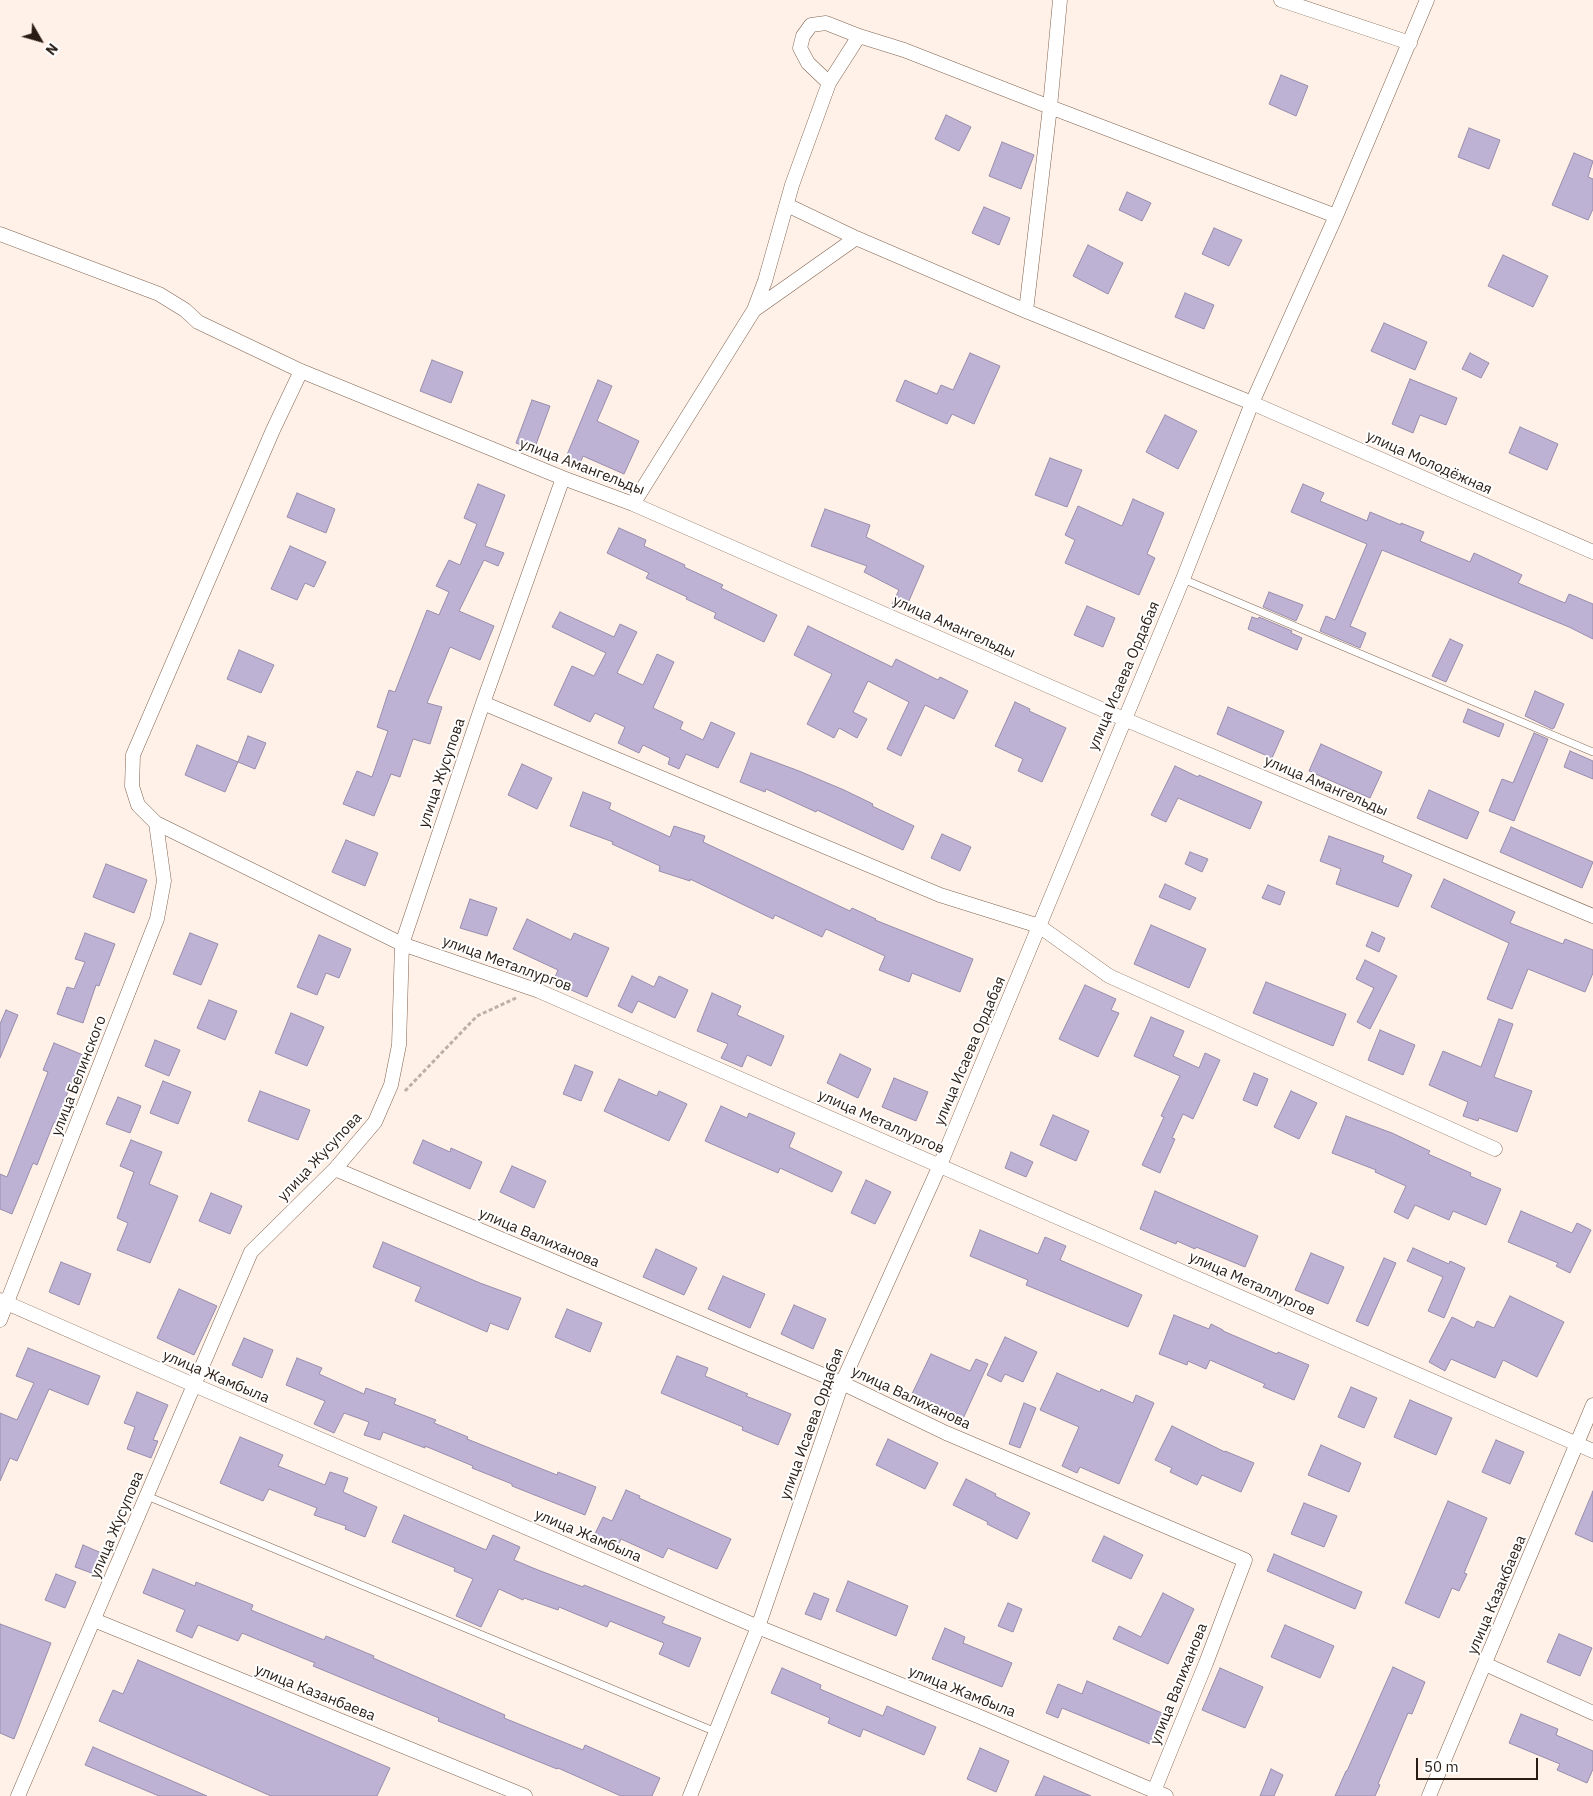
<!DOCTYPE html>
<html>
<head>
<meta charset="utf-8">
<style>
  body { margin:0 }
  #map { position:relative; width:1593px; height:1796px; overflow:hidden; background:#fff1e8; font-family:"IBM Plex Sans",sans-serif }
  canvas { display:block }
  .north { position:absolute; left:15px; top:15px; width:50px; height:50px; -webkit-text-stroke:4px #fff; paint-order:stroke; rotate:128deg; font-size:14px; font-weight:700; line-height:20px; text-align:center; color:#281c14 }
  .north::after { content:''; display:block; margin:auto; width:18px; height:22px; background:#281c14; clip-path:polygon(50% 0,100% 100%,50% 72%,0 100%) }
  .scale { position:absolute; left:1416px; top:1758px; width:122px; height:22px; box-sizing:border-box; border:2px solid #281c14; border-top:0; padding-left:6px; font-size:15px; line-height:18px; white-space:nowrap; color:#281c14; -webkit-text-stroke:4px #fff; paint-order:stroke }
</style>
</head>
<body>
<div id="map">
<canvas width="1593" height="1796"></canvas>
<div class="north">N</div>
<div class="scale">50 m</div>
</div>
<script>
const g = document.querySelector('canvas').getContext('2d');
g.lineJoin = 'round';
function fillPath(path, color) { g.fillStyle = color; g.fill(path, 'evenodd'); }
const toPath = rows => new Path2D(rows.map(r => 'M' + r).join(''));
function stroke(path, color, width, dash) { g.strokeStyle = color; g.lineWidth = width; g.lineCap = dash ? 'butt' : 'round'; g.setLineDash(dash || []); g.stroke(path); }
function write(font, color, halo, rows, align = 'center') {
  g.font = font + ' "IBM Plex Sans",sans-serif'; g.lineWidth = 4; g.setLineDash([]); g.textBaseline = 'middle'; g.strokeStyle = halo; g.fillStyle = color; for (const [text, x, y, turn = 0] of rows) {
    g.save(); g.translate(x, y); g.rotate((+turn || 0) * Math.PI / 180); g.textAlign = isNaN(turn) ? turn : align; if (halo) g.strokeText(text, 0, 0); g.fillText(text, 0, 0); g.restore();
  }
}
const building = toPath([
  [1281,75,1308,86,1296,116,1269,104,1281,75],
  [946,115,971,127,959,151,935,139,946,115],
  [1469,128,1500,140,1489,169,1458,157,1469,128],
  [1002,142,1034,155,1021,189,989,176,1002,142],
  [1574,153,1593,161,1588,177,1593,179,1593,209,1588,220,1552,205,1574,153],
  [1127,192,1151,203,1142,221,1119,210,1127,192],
  [984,207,1010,218,999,245,972,233,984,207],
  [1214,228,1242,240,1229,266,1202,254,1214,228],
  [1088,245,1123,263,1108,294,1073,276,1088,245],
  [1503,255,1548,276,1533,307,1488,286,1503,255],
  [1185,293,1214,305,1204,329,1175,317,1185,293],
  [1384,323,1427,342,1415,370,1371,351,1384,323],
  [970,353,1000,366,974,424,952,414,947,424,896,401,905,380,937,394,941,385,953,390,970,353],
  [1470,353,1489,363,1481,378,1462,369,1470,353],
  [432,360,463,372,451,403,420,391,432,360],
  [1410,379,1457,398,1446,425,1420,415,1413,433,1392,424,1410,379],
  [598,380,612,386,597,421,639,441,624,474,583,456,578,468,564,462,598,380],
  [532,400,550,406,534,450,516,443,532,400],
  [1165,415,1197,431,1178,469,1146,452,1165,415],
  [1520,427,1558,444,1547,470,1509,453,1520,427],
  [1050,458,1082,470,1067,507,1035,495,1050,458],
  [478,484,505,495,485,546,504,553,498,566,484,560,459,611,494,626,480,660,450,647,427,703,442,707,430,744,413,739,400,777,391,774,374,816,343,804,357,771,372,777,388,731,377,727,389,690,395,692,427,610,439,615,449,592,436,586,449,560,460,565,477,524,464,518,478,484],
  [1303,484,1324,493,1320,501,1367,521,1370,512,1401,525,1401,523,1424,532,1420,541,1470,562,1474,553,1522,575,1518,583,1565,603,1569,594,1593,604,1593,639,1569,627,1382,550,1350,626,1366,633,1360,648,1320,631,1326,616,1335,620,1367,544,1291,512,1303,484],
  [297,493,335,509,326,533,287,517,297,493],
  [1133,499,1164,513,1147,554,1155,558,1139,595,1065,563,1075,540,1065,535,1078,506,1122,526,1133,499],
  [825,509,870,525,866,537,924,566,905,610,892,604,899,590,864,572,867,566,811,546,825,509],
  [619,528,646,540,644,546,685,565,684,567,723,585,721,588,777,615,764,642,714,618,716,613,686,599,687,597,646,578,649,573,607,553,619,528],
  [290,546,326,562,314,587,305,583,297,600,271,589,290,546],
  [1269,592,1303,605,1296,621,1263,607,1269,592],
  [1087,606,1115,618,1103,647,1074,635,1087,606],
  [560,612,614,637,620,624,637,632,617,673,643,685,657,654,674,662,653,708,683,722,680,729,703,740,711,722,735,733,718,768,686,754,679,769,668,764,670,758,643,745,639,753,618,743,625,727,595,713,590,722,554,705,572,666,594,676,606,653,552,627,560,612],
  [1252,617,1258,619,1259,617,1292,631,1291,633,1302,638,1297,650,1248,629,1252,617],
  [808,626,892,667,896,659,938,680,940,677,968,691,954,719,925,705,901,756,887,749,909,702,868,681,853,712,867,719,857,738,839,728,834,738,807,724,832,674,794,655,808,626],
  [1450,639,1463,645,1446,682,1432,676,1450,639],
  [239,650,274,665,261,693,227,679,239,650],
  [1535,691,1564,704,1554,728,1552,729,1525,716,1535,691],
  [1015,702,1030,709,1029,711,1066,728,1042,782,1018,771,1023,759,995,746,1015,702],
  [1228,707,1284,731,1272,758,1217,734,1228,707],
  [1468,709,1504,724,1499,737,1463,722,1468,709],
  [1534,733,1548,739,1514,821,1489,811,1502,779,1513,783,1534,733],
  [248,736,266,743,255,769,238,762,248,736],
  [1321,744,1382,772,1370,798,1309,771,1321,744],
  [197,745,238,762,225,792,185,775,197,745],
  [1570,751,1593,761,1593,779,1564,767,1570,751],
  [751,753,799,771,844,790,873,804,872,806,914,826,903,850,817,810,816,812,766,789,765,792,740,782,751,753],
  [522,764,552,778,537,809,508,795,522,764],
  [1175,766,1198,777,1199,775,1262,802,1250,829,1178,798,1166,822,1151,815,1175,766],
  [1429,790,1479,812,1467,839,1417,818,1429,790],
  [583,792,611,803,609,809,670,837,674,826,705,836,703,842,850,911,852,908,876,919,875,920,973,959,960,992,912,973,909,982,879,970,885,956,826,929,822,937,775,915,773,919,690,879,690,881,659,871,660,866,612,844,613,842,570,826,583,792],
  [1511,827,1593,862,1582,888,1500,852,1511,827],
  [942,834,971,847,960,871,931,858,942,834],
  [1329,836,1384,856,1382,862,1412,875,1398,907,1336,884,1341,869,1320,861,1329,836],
  [346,840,378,853,365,886,332,872,346,840],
  [1190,852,1208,859,1202,872,1185,864,1190,852],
  [106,864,147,880,134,913,93,897,106,864],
  [1444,879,1515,912,1510,923,1563,944,1565,939,1593,950,1593,973,1585,992,1528,969,1512,1009,1487,999,1509,943,1431,907,1444,879],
  [1165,884,1196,898,1190,910,1159,897,1165,884],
  [1268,885,1285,892,1280,905,1262,898,1268,885],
  [470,899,497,908,487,936,460,928,470,899],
  [527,919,571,940,574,933,609,948,587,997,553,982,558,970,513,949,527,919],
  [1151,925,1206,949,1189,988,1134,964,1151,925],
  [1372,932,1385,938,1379,952,1366,946,1372,932],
  [85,933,115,944,99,986,96,985,83,1023,57,1014,67,987,74,989,85,962,75,959,85,933],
  [190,933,218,944,201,985,173,974,190,933],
  [319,935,351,949,339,978,326,973,317,995,297,987,319,935],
  [1365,960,1397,976,1370,1029,1357,1022,1374,988,1356,979,1365,960],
  [632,976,654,987,659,976,688,990,675,1018,638,1001,632,1013,618,1006,632,976],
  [1266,982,1346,1014,1333,1046,1253,1013,1266,982],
  [1085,985,1116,999,1111,1010,1119,1013,1098,1057,1059,1039,1085,985],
  [712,993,741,1006,737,1015,784,1036,771,1066,747,1055,742,1067,721,1058,728,1044,697,1031,712,993],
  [209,1000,237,1011,225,1040,197,1028,209,1000],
  [6,1010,18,1015,0,1058,0,1024,6,1010],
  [291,1013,324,1027,307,1066,275,1053,291,1013],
  [1151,1017,1184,1031,1173,1056,1199,1068,1205,1053,1220,1060,1193,1119,1183,1114,1172,1138,1175,1139,1160,1173,1142,1165,1164,1117,1161,1116,1180,1076,1134,1056,1151,1017],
  [1499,1019,1513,1024,1494,1077,1532,1091,1517,1132,1479,1118,1478,1121,1463,1116,1468,1102,1429,1085,1443,1051,1481,1067,1499,1019],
  [1380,1030,1415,1045,1403,1075,1368,1060,1380,1030],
  [155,1040,180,1050,169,1076,145,1066,155,1040],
  [54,1043,83,1055,65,1099,70,1102,61,1125,54,1122,37,1165,33,1163,12,1214,0,1209,0,1174,7,1177,48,1072,43,1070,54,1043],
  [840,1054,871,1069,858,1098,827,1083,840,1054],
  [575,1065,593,1072,581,1101,563,1094,575,1065],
  [1254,1073,1268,1079,1257,1106,1243,1100,1254,1073],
  [894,1078,928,1092,916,1121,882,1107,894,1078],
  [619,1079,657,1096,659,1091,687,1104,669,1141,604,1111,619,1079],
  [163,1081,191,1092,178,1124,150,1113,163,1081],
  [260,1091,310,1110,298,1140,248,1121,260,1091],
  [1291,1091,1317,1103,1299,1139,1274,1127,1291,1091],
  [118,1097,141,1106,130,1133,106,1124,118,1097],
  [721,1106,747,1118,749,1113,795,1133,789,1147,842,1172,832,1192,780,1168,778,1173,705,1141,721,1106],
  [1053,1115,1089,1131,1076,1161,1040,1145,1053,1115],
  [1346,1116,1392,1133,1430,1151,1428,1154,1471,1173,1470,1176,1501,1189,1486,1225,1453,1211,1449,1220,1415,1205,1408,1219,1394,1212,1406,1186,1375,1172,1376,1170,1332,1153,1346,1116],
  [131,1140,162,1152,149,1184,178,1196,150,1263,117,1250,128,1223,117,1218,134,1172,120,1166,131,1140],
  [423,1140,450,1152,451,1148,482,1162,470,1189,413,1163,423,1140],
  [1011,1152,1033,1162,1026,1177,1005,1168,1011,1152],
  [512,1166,546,1181,534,1208,500,1192,512,1166],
  [866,1180,891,1192,875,1224,851,1213,866,1180],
  [1155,1191,1258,1236,1245,1267,1196,1247,1195,1249,1177,1241,1176,1244,1140,1229,1155,1191],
  [211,1193,242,1206,230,1234,199,1221,211,1193],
  [1521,1211,1572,1233,1577,1223,1591,1230,1570,1273,1556,1266,1558,1263,1508,1242,1521,1211],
  [980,1230,1038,1254,1045,1237,1066,1246,1060,1260,1142,1295,1128,1327,1026,1285,1028,1280,970,1256,980,1230],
  [383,1242,480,1283,521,1298,508,1330,490,1323,487,1332,415,1301,421,1287,373,1267,383,1242],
  [1413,1248,1449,1264,1450,1261,1465,1268,1444,1318,1428,1311,1443,1277,1407,1261,1413,1248],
  [656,1249,697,1268,684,1295,643,1277,656,1249],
  [1311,1253,1344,1267,1328,1304,1295,1290,1311,1253],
  [1384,1258,1396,1263,1368,1326,1356,1321,1384,1258],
  [61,1262,91,1274,79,1305,49,1292,61,1262],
  [723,1276,765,1294,750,1328,708,1309,723,1276],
  [179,1289,217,1306,194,1355,157,1338,179,1289],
  [1510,1296,1564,1322,1537,1377,1503,1360,1495,1378,1451,1359,1445,1371,1429,1362,1452,1317,1474,1328,1477,1321,1494,1328,1510,1296],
  [794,1305,826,1319,813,1349,781,1334,794,1305],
  [567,1309,602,1323,590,1352,555,1337,567,1309],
  [1174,1315,1209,1329,1211,1324,1223,1330,1223,1331,1277,1354,1278,1352,1309,1365,1294,1400,1263,1387,1265,1384,1210,1360,1206,1369,1188,1361,1187,1365,1159,1354,1174,1315],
  [1005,1337,1037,1352,1023,1382,1005,1374,1001,1382,987,1375,1005,1337],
  [244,1338,273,1350,262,1378,232,1365,244,1338],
  [28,1348,100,1376,88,1405,49,1389,17,1461,10,1458,0,1481,0,1413,17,1420,34,1383,16,1376,28,1348],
  [931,1354,970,1371,976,1359,988,1364,962,1421,910,1398,931,1354],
  [677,1356,708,1368,705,1376,748,1394,746,1396,791,1414,778,1445,742,1430,743,1427,661,1393,677,1356],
  [297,1358,322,1368,319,1374,364,1394,366,1388,396,1399,394,1404,436,1420,434,1423,468,1437,467,1439,557,1475,558,1472,596,1487,585,1515,512,1486,512,1484,472,1468,473,1466,425,1446,425,1448,383,1432,380,1440,364,1435,369,1422,344,1413,334,1433,314,1424,325,1401,286,1385,297,1358],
  [1057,1373,1100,1392,1101,1389,1133,1403,1136,1395,1154,1403,1119,1484,1080,1467,1077,1473,1062,1466,1079,1427,1040,1410,1057,1373],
  [1351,1387,1377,1398,1364,1428,1338,1417,1351,1387],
  [137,1392,168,1405,153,1440,158,1441,151,1458,127,1449,135,1427,124,1423,137,1392],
  [1410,1400,1452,1418,1436,1455,1394,1437,1410,1400],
  [1024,1403,1036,1408,1020,1448,1009,1444,1024,1403],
  [1172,1426,1225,1452,1225,1451,1254,1463,1241,1492,1202,1475,1197,1485,1170,1472,1172,1468,1155,1460,1172,1426],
  [240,1437,283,1455,278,1466,325,1485,330,1472,348,1478,343,1492,377,1507,365,1537,345,1529,346,1526,314,1515,317,1508,269,1489,263,1501,220,1483,240,1437],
  [888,1439,938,1463,925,1489,876,1465,888,1439],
  [1496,1440,1524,1452,1510,1484,1482,1472,1496,1440],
  [1321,1445,1361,1463,1349,1492,1308,1475,1321,1445],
  [966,1479,996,1494,995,1496,1030,1513,1017,1539,987,1524,988,1522,953,1505,966,1479],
  [626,1490,640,1496,639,1498,731,1539,717,1569,668,1548,663,1558,621,1539,617,1547,594,1536,603,1517,612,1521,626,1490],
  [1593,1491,1593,1542,1575,1534,1593,1491],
  [1448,1501,1487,1518,1464,1573,1467,1574,1459,1591,1452,1588,1439,1618,1405,1603,1448,1501],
  [1304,1503,1337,1516,1324,1547,1291,1534,1304,1503],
  [404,1515,486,1550,493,1535,520,1547,514,1560,538,1570,583,1587,584,1585,665,1617,662,1623,701,1638,689,1667,659,1654,664,1643,610,1621,607,1627,559,1607,558,1610,524,1598,523,1600,499,1589,481,1627,456,1616,473,1579,454,1571,455,1568,392,1542,404,1515],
  [1104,1536,1143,1555,1131,1579,1092,1561,1104,1536],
  [83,1545,106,1555,97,1575,75,1567,83,1545],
  [1274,1554,1362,1592,1355,1609,1267,1571,1274,1554],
  [153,1569,195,1586,196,1582,253,1605,251,1610,324,1640,326,1636,374,1656,373,1658,505,1715,504,1718,583,1750,585,1745,660,1778,652,1796,621,1796,558,1768,557,1769,438,1721,439,1718,313,1666,315,1663,242,1633,238,1641,198,1625,192,1638,176,1631,185,1610,143,1593,153,1569],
  [56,1574,76,1582,65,1608,45,1600,56,1574],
  [848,1581,908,1606,896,1636,836,1611,848,1581],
  [814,1593,829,1599,821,1620,805,1614,814,1593],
  [1163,1593,1194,1609,1168,1664,1113,1639,1119,1626,1141,1637,1163,1593],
  [1008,1603,1022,1609,1013,1632,998,1626,1008,1603],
  [0,1624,51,1643,14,1739,0,1733,0,1624],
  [1285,1625,1334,1646,1320,1678,1271,1657,1285,1625],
  [945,1628,965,1637,963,1643,1012,1663,1002,1687,932,1659,945,1628],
  [1559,1634,1592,1648,1580,1676,1547,1662,1559,1634],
  [138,1660,390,1768,377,1796,271,1796,99,1721,113,1690,123,1694,138,1660],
  [1393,1667,1425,1682,1412,1714,1408,1713,1378,1784,1380,1785,1375,1796,1335,1796,1346,1771,1347,1771,1393,1667],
  [782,1668,821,1685,820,1689,883,1716,887,1706,936,1727,924,1755,863,1729,860,1737,828,1723,830,1718,771,1693,782,1668],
  [1220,1668,1263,1687,1245,1728,1202,1710,1220,1668],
  [1087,1681,1162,1713,1150,1744,1062,1708,1058,1718,1046,1713,1058,1684,1082,1694,1087,1681],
  [1521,1714,1558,1729,1556,1735,1593,1751,1593,1769,1587,1783,1557,1770,1560,1764,1509,1743,1521,1714],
  [93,1747,207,1796,159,1796,85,1765,93,1747],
  [980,1748,1009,1761,996,1792,967,1779,980,1748],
  [1271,1769,1283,1775,1274,1796,1260,1796,1271,1769],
  [1044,1776,1091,1796,1035,1796,1044,1776]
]);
const path = toPath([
  [405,1091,477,1016,516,998]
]);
const service = toPath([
  [1183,579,1593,752],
  [147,1496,716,1732]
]);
const minor = toPath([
  [1060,0,1050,107,1026,311,1252,403,1593,552],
  [1281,0,1410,43],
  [829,83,859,36],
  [787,205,856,238,1026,311],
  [0,234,159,294,185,310,198,322,301,371,563,478,633,504,1124,719,1593,916],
  [754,310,856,238],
  [633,504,754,310,765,281,792,185,829,83,808,63,800,48,803,36,811,25,826,23,859,36,904,50,1050,107,1336,216],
  [483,703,940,895,1039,926,1109,976,1495,1149],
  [156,823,402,944,539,991,1593,1451],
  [335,1169,842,1383,946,1433,1245,1560,1206,1663,1154,1791],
  [0,1300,194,1385,758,1627,978,1716,1166,1796],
  [0,1320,157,919,164,881,156,823,138,805,132,786,133,755,273,430,301,371],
  [94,1620,525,1796],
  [1485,1664,1593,1713],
  [18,1796,251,1252,335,1169,375,1122,391,1085,399,1045,402,944,483,703,563,478],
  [690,1796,758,1627,842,1383,940,1165,1183,579,1252,403,1336,216,1427,0],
  [1429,1796,1593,1405]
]);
const streetNames = [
  ["улица Молодёжная",1429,463,24],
  ["улица Амангельды",582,467,21],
  ["улица Амангельды",954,627,24],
  ["улица Исаева Ордабая",1124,676,-67],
  ["улица Жусупова",442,773,-71],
  ["улица Амангельды",1326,786,23],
  ["улица Металлургов",507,964,20],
  ["улица Исаева Ордабая",970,1051,-67],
  ["улица Белинского",79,1076,-69],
  ["улица Металлургов",881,1122,24],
  ["улица Жусупова",320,1157,-47],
  ["улица Валиханова",539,1238,23],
  ["улица Металлургов",1252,1284,24],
  ["улица Жамбыла",216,1377,23],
  ["улица Валиханова",911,1398,25],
  ["улица Исаева Ордабая",812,1424,-70],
  ["улица Жусупова",117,1525,-67],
  ["улица Жамбыла",588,1536,23],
  ["улица Казакбаева",1497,1595,-67],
  ["улица Валиханова",1179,1684,-68],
  ["улица Жамбыла",962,1692,22],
  ["улица Казанбаева",315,1693,22]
];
fillPath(building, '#bdb2d3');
stroke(building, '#988dac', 1);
stroke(service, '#816450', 8);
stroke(minor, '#816450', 15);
stroke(path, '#bcafa6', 3, [4, 2.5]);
stroke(service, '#fff', 7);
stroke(minor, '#fff', 14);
write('15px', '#281c14', '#fff', streetNames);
</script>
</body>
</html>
